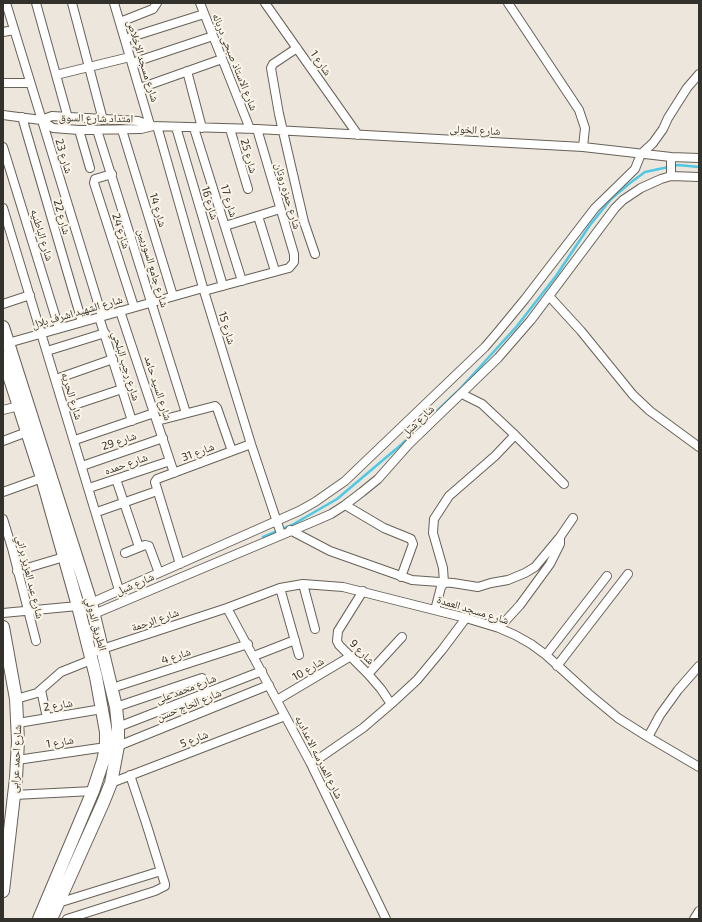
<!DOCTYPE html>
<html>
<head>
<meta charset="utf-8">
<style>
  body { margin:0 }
  #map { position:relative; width:702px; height:922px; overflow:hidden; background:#ede6dc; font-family:"Exo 2",sans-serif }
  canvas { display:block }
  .frame { position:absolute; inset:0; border:4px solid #33312c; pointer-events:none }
</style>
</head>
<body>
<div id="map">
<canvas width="702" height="922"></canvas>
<div class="frame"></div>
</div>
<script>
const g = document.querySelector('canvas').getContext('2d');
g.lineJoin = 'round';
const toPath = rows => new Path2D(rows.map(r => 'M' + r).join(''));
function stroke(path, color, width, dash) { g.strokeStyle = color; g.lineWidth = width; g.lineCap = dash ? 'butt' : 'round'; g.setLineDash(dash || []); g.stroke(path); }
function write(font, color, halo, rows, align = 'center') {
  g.font = font + ' "Exo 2","Noto Naskh Arabic",sans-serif'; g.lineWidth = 4; g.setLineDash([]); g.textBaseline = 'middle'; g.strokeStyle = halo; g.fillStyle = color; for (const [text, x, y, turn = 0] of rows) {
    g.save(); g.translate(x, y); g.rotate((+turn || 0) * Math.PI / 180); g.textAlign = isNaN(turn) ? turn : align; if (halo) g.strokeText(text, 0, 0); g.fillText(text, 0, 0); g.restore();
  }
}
const stream = toPath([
  [263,537,292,525,337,499,402,444,459,390,517,326,556,276,590,225,611,199,630,183,645,172,678,165,699,167]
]);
const street = toPath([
  [6,3,102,316],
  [36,3,68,118],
  [72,3,103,120],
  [114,3,150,125],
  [200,3,250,129],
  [265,3,358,135],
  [508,3,579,110,585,128,583,147],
  [120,22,153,9,157,3],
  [3,32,14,30],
  [125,39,204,14],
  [297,48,273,64,271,68,272,74,279,114,304,222,315,254],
  [132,63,213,36],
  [187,71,202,128],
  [56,75,130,57],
  [3,83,30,83],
  [140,88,222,59],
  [3,115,41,120,52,116,138,121,153,126],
  [22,117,82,322],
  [41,120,53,128,79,130,141,129,153,126,257,129,583,147,671,157,699,158],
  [157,126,204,291,251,444,281,534],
  [176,127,223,286],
  [194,128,242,281],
  [230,129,248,189],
  [79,130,90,168],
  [97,130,186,413],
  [122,130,173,296],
  [3,147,59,328],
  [112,174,95,179,94,183,134,307],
  [671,176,671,157],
  [3,208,119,590],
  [258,216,275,271],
  [225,226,280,209],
  [204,291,289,268,294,262,294,254,257,129],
  [549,296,581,331,633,395,650,411,699,447],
  [3,304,30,295],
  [120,311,174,473],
  [99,317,132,421],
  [8,343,203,288],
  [47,351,105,333],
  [56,379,113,359],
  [65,408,122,389],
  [3,410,19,406],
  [157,421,215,406,217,408,232,451],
  [515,435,564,484],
  [75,440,154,413],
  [3,441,27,432],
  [82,466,163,438],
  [116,479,139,547],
  [89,488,170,461],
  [3,492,42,478],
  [345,505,384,528,411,539,413,544,401,577],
  [97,512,157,491],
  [3,519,12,548,36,641],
  [290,530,330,551,412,580,453,583,478,587,491,583,508,580,525,573,535,567,560,537],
  [125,553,145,545,149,546,159,573],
  [180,564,155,482,157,479,251,444],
  [17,571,64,557],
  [303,584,315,629],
  [280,588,299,655],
  [363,591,338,631,337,641,339,645,368,674,381,689,391,704],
  [91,603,299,511,315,502,345,481,485,347,497,333,525,299,595,208,635,169,641,154,653,143,663,129,668,118,687,88,699,74],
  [227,608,311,764,386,919],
  [435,610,441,587,444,583,443,568,433,533,434,519,449,496,495,456,515,435,482,404,462,394],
  [3,613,78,606],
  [94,614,315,521,331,514,345,505,362,492,378,479,409,444,498,358,531,320,615,208,623,200,641,188,661,179,671,176,699,177],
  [499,628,520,605,550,564,560,544,560,537,573,518],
  [90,653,227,608,280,588,303,584,343,587,466,618,499,628,515,635,531,644,546,655,589,694,618,718,648,737,699,767],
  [546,655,607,576],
  [254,656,295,640],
  [557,666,628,574],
  [368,674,402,637],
  [112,688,248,644],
  [41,690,47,718],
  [16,699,37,693,61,672,91,660],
  [277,700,351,656],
  [116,707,202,678],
  [18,723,102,709],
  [118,727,262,671],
  [648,737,660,715,678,690,699,666],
  [118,746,269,685],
  [17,760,106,747],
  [311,764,363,728,391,704,417,680,442,650,466,618],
  [111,783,285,716],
  [14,795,93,791],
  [58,903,161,871],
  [67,919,155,891,165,886,165,884,147,826,130,775],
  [694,919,699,911]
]);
const secondary = toPath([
  [3,327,91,603,116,707,118,727,118,746,111,783,103,803,51,919],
  [3,357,42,478,78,606,96,677,106,732,106,747,103,761,93,791,39,919],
  [3,627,16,699,18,741,16,778,3,891]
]);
const streetNames = [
  ["شارع مسجد الإخلاص",143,61,73],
  ["شارع الاستاذ صبحى درباله",235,62,68],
  ["شارع 1",321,63,55],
  ["امتداد شارع السوق",96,118,1],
  ["شارع الخولى",475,130,3],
  ["شارع 23",64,156,73],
  ["شارع 25",249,156,74],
  ["شارع حمزه روتان",288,196,74],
  ["شارع 17",229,201,73],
  ["شارع 16",210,203,73],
  ["شارع 14",158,210,73],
  ["شارع 22",62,217,74],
  ["شارع 24",121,231,72],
  ["شارع الباطنيه",42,235,73],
  ["شارع جامع السوريين",153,268,73],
  ["شارع الشهيد اشرف بلال",77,312,-16],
  ["شارع 15",227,328,73],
  ["شارع رجب البلحي",126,366,73],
  ["شارع السيد حامد",158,388,72],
  ["شارع الحريه",72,396,73],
  ["شارع شبل",418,421,-44],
  ["شارع 29",119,441,-19],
  ["شارع 31",198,452,-20],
  ["شارع حمده",126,464,-19],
  ["شارع عبد العزيز براني",30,577,76],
  ["شارع شبل",135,584,-23],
  ["شارع مسجد العمدة",473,610,17],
  ["شارع الرحمة",155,620,-19],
  ["الطريق الدولي",96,624,75],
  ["شارع 9",362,652,45],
  ["شارع 4",176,656,-18],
  ["شارع 10",308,669,-31],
  ["شارع محمد على",186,689,-21],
  ["شارع 2",58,705,-9],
  ["شارع الحاج حسن",189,705,-22],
  ["شارع 5",194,739,-21],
  ["شارع 1",60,742,-9],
  ["شارع المدرسه الاعداديه",319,757,63],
  ["شارع احمد عرابى",16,759,-87]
];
stroke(stream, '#4fc8e5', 2.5);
stroke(street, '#676158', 10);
stroke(secondary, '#676158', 14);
stroke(street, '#fff', 8);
stroke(secondary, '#fff', 12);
write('11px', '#33312c', '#faf4e9', streetNames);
</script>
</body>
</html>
